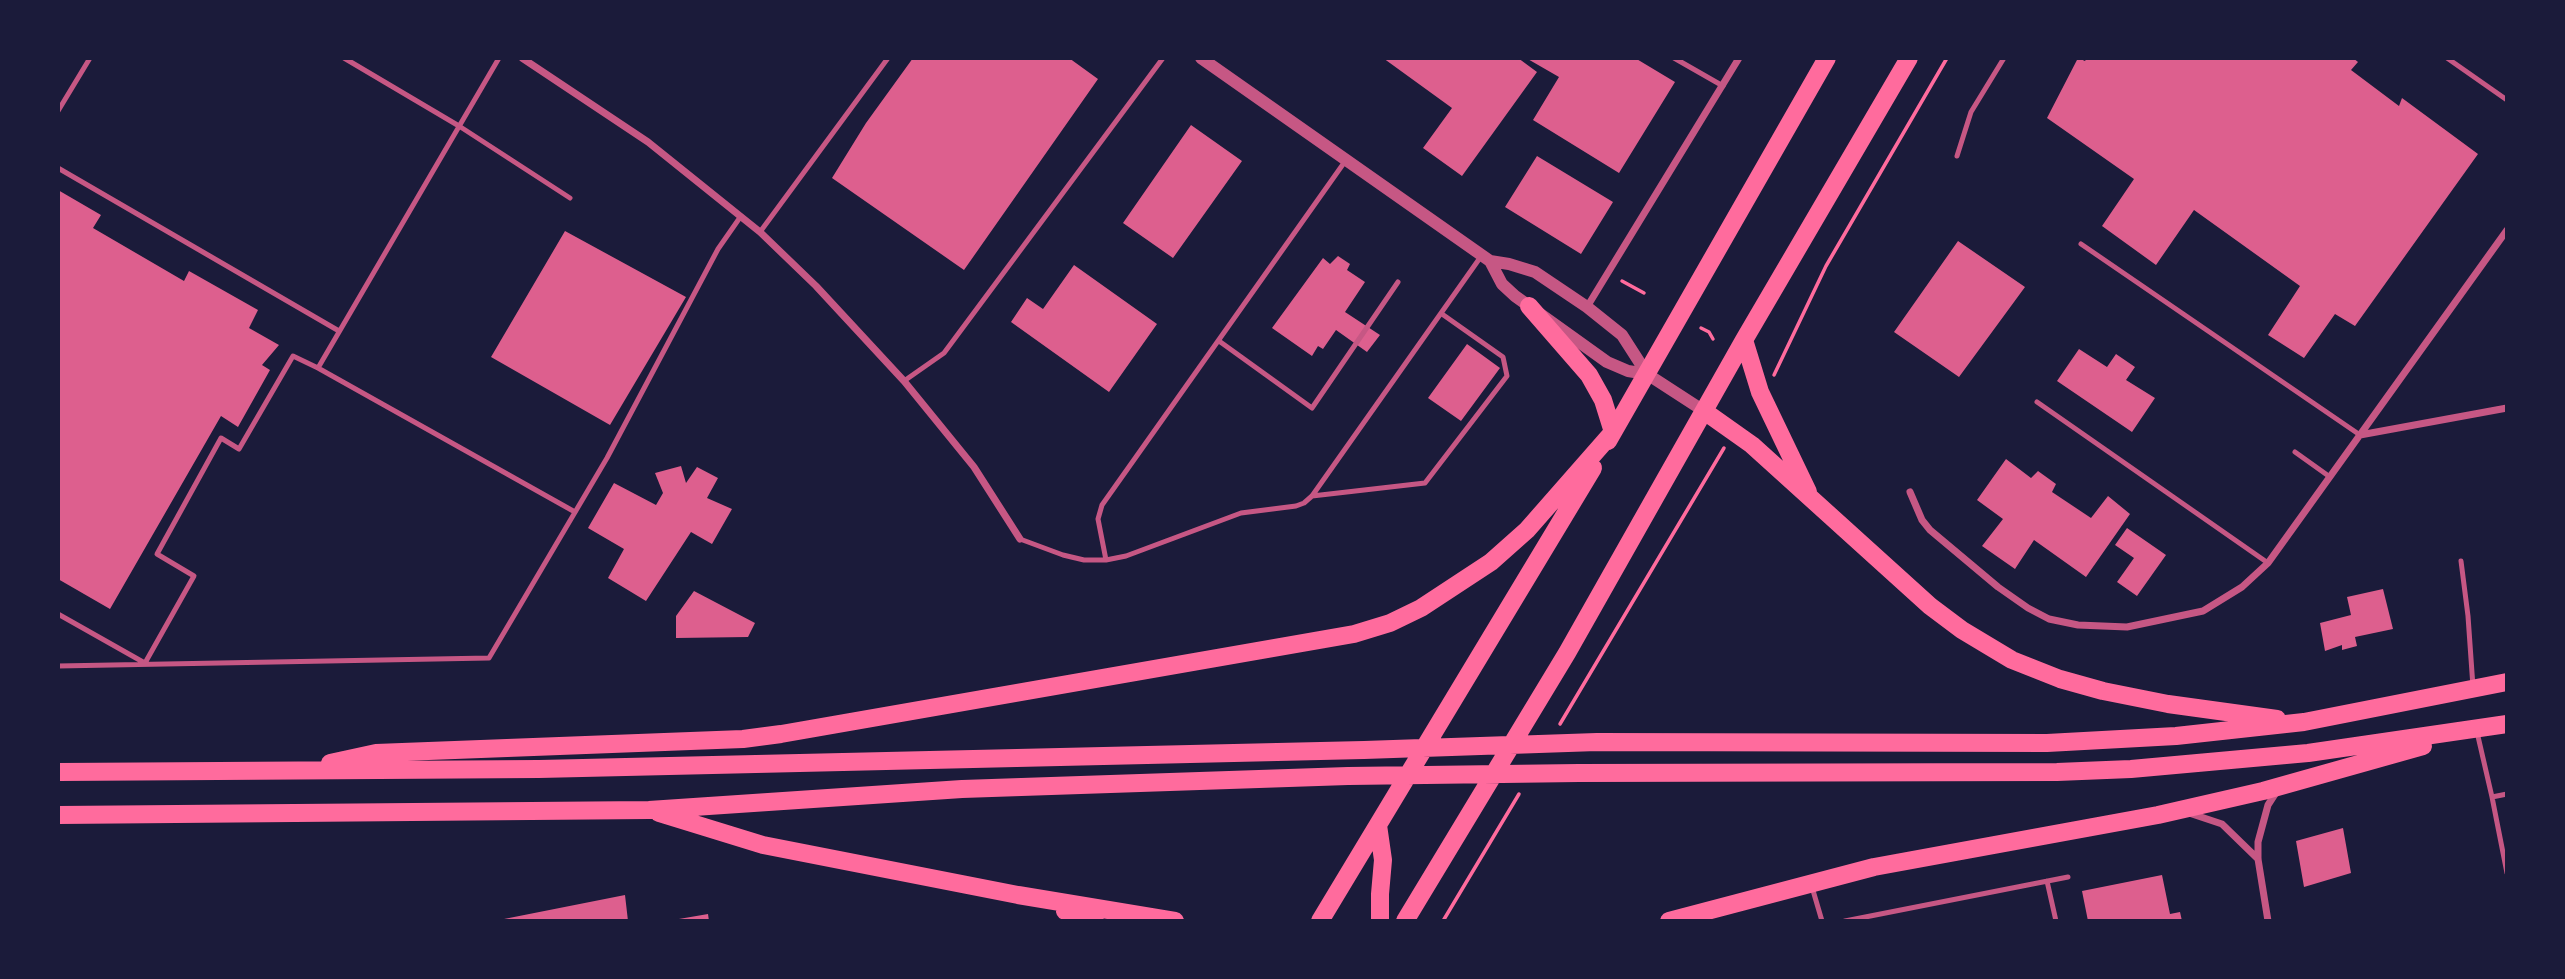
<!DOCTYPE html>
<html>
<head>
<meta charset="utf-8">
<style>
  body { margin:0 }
  #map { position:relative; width:2565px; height:979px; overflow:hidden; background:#1b1b3a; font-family:Karla,sans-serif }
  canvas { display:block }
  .frame { position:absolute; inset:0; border:60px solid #1b1b3a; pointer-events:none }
</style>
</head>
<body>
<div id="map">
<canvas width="2565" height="979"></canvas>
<div class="frame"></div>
</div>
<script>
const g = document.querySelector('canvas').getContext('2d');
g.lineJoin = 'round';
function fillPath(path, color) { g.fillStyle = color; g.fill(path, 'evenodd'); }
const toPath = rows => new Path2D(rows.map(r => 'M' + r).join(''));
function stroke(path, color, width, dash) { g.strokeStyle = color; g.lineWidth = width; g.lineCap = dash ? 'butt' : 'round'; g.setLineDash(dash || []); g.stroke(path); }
const building = toPath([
  [913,58,1069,58,1098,79,964,270,832,178,866,123],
  [1383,58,1518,58,1537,72,1462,176,1423,148,1452,108],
  [1526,58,1635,58,1675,82,1619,173,1533,120,1559,77],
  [2078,58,2085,61,2087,58,2353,58,2358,62,2351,70,2399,106,2402,98,2478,154,2355,326,2335,314,2304,358,2268,335,2300,286,2194,210,2156,265,2102,226,2134,179,2047,118],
  [1191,125,1242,161,1173,258,1123,223],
  [1537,156,1613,202,1581,254,1505,207],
  [58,190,101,215,93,228,184,281,189,271,258,310,249,328,279,345,262,365,270,370,238,427,221,416,110,609,58,579],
  [565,231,686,297,610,425,491,357],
  [1958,241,2025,287,1959,377,1894,332],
  [1338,256,1350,264,1347,270,1365,282,1345,312,1380,335,1367,352,1336,330,1323,349,1318,346,1312,356,1272,328,1323,258,1330,264],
  [1074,265,1157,324,1109,392,1011,322,1027,298,1043,309],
  [1467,344,1500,368,1461,421,1428,398],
  [2079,349,2107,367,2116,354,2135,367,2126,380,2155,398,2132,432,2057,381],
  [2006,459,2031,478,2038,471,2056,484,2052,492,2091,518,2108,496,2130,514,2086,577,2034,540,2015,569,1982,546,2003,519,1977,500],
  [681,466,686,483,697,467,718,478,707,498,732,509,712,544,691,532,646,601,608,578,624,549,588,528,614,483,656,505,663,493,655,473],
  [2127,528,2166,555,2137,596,2117,582,2134,558,2115,545],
  [2383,589,2393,629,2355,637,2357,646,2342,650,2342,645,2325,651,2320,623,2351,615,2347,597],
  [694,591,755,623,748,637,676,638,676,616],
  [2343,828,2351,873,2304,887,2296,841],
  [2162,875,2170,914,2180,912,2182,921,2088,921,2082,891],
  [625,895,628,921,499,921,499,920],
  [708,914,709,921,673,921,673,920]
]);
const path = toPath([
  [1622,281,1644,293],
  [1701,328,1709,332,1713,339],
  [1774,375,1826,266,1947,58],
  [1560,724,1724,448],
  [1443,921,1519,794]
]);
const service = toPath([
  [344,58,459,126,570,198],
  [1674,58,1723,86],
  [2447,58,2507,100],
  [58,111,90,58],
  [1957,156,1971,112,2004,58],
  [58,168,339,331],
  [760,232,888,58],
  [2081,244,2360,435],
  [1219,341,1312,408,1398,282],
  [318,368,575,512],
  [904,381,944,353,1163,58],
  [2037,402,2268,563],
  [2295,452,2330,477],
  [1312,496,1425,483,1507,376,1503,357,1442,314],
  [1020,539,1063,555,1084,560,1106,560,1126,556,1241,513,1296,506,1304,503,1312,496,1482,255],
  [1106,560,1098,519,1102,505,1346,160],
  [2461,561,2468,616,2473,687],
  [58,614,143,662],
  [145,663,194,576,157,554,221,438,239,449,293,356,318,368,499,58],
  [58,666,489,658,607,458,718,249,741,216],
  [2477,732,2492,797],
  [2507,794,2492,797,2507,873],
  [2047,881,2056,921],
  [1812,887,1822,921],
  [1845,921,2068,877]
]);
const minor = toPath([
  [522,58,648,142,760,232,816,286,904,381,974,467,1020,539],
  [1587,307,1739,58],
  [2360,435,2507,408],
  [1910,492,1922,520,1930,530,1998,587,2028,608,2049,619,2078,625,2127,627,2203,611,2242,587,2268,563,2507,230],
  [2189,813,2222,824,2258,859],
  [2268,921,2258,859,2258,842,2268,805,2277,791]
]);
const tertiary = toPath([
  [1201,58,1490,261,1509,264,1535,272,1587,307,1622,335,1647,374],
  [1490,261,1502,284,1515,296,1607,362,1628,371,1647,374,1704,411]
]);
const primary = toPath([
  [1529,306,1589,375,1603,400,1613,432],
  [1744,340,1760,392,1808,492],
  [1704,411,1752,445,1930,606,1962,630,2012,660,2060,679,2103,691,2168,704,2277,719],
  [1608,441,1827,58],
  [330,763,376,753,743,739,781,734,1354,634,1390,623,1421,608,1491,562,1527,530,1613,432],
  [58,772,539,769,1364,750,1597,742,2047,743,2176,736,2304,722,2507,682],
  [659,813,763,845,1018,895,1175,921],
  [58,815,649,810,962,789,1348,776,1579,773,2057,772,2131,769,2308,753,2507,724],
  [1378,825,1383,860,1380,894,1380,921],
  [1065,911,1095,921],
  [1320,921,1593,468],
  [1405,921,1567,653,1744,340,1909,58],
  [1669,921,1874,867,2158,815,2263,791,2423,746]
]);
fillPath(building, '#dd5f8e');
stroke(path, '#ff6b9d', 3.5);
stroke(service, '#c65784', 5);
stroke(minor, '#c65784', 7);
stroke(tertiary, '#c65784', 12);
stroke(primary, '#ff6b9d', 18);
</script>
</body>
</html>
